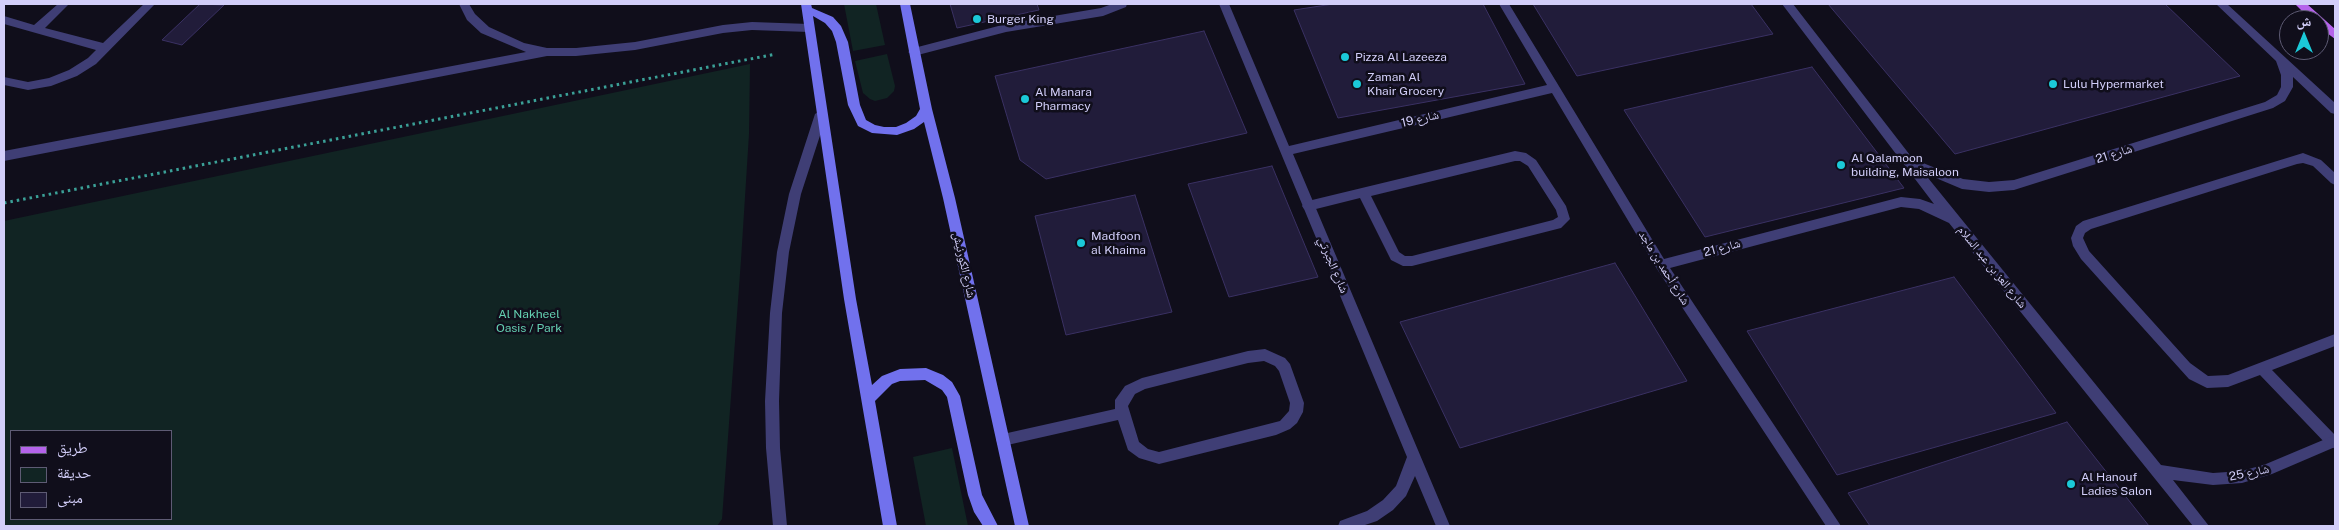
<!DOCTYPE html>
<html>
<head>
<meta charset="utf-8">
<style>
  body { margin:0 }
  #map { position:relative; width:2339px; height:530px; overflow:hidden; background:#100e1b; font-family:"Public Sans","Noto Naskh Arabic",sans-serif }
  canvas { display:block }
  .frame { position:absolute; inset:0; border:5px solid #d2cef9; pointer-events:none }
  .legend { position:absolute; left:10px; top:430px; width:162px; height:90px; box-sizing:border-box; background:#100e1b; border:1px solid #5e5b74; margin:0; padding:6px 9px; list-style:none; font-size:15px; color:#d2cef9 }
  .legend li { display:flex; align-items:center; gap:10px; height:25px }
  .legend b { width:25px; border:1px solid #5e5b74 }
  .north { position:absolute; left:2279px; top:10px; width:50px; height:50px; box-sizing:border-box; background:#100e1b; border:1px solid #5e5b74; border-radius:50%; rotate:0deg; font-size:14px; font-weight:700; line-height:20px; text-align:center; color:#d2cef9 }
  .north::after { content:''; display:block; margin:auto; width:18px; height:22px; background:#1bc9d8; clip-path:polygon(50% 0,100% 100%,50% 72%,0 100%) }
</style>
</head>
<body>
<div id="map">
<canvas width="2339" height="530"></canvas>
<div class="frame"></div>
<ul class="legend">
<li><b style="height:6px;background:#b563eb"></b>طريق</li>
<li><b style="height:14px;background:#112423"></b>حديقة</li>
<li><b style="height:14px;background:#211c3a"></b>مبنى</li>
</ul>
<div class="north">ش</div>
</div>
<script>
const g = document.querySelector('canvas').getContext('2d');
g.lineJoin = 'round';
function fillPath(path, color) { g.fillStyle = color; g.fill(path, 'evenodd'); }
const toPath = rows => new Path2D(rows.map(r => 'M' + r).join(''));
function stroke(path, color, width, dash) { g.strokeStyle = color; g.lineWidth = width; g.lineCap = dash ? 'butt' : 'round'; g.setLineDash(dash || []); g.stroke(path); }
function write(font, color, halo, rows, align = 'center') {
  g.font = font + ' "Public Sans","Noto Naskh Arabic",sans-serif'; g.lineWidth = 5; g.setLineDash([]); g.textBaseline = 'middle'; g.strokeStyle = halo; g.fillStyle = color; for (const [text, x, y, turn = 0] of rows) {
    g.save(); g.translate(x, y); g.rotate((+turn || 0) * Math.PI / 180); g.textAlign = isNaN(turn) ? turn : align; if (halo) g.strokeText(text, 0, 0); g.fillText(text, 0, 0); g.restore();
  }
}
const green = toPath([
  [844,4,876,4,885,45,853,51],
  [887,54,895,86,894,91,887,98,875,101,870,99,863,93,855,61],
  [750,64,749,134,741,260,722,519,717,526,4,526,4,221],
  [11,431,171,431,171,519,11,519],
  [952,448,968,526,926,526,913,457]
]);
const building = toPath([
  [200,4,224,5,182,45,162,40,200,4],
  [950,4,1037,4,1039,10,957,28,950,4],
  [1333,4,1483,4,1525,84,1338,118,1294,10,1333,4],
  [1533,4,1751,4,1773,34,1577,76,1533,4],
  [1828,4,2165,4,2240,76,1955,154,1828,4],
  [1204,31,1247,133,1046,179,1020,160,995,76,1204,31],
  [1812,67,1904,188,1705,237,1624,110,1812,67],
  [1272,166,1318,277,1229,297,1188,184,1272,166],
  [1135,195,1172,312,1066,335,1035,216,1135,195],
  [1615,263,1687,381,1460,448,1400,322,1615,263],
  [1954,277,2056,413,1837,475,1747,331,1954,277],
  [2067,422,2149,526,1870,526,1848,493,2067,422]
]);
const path = toPath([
  [4,203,776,54]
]);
const lane = toPath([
  [58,4,69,4,45,28,103,43,144,4,155,4,96,64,77,76,51,86,28,90,4,85,4,77,28,82,49,78,69,70,88,58,96,50,4,24,4,16,34,25,58,4],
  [459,4,469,4,475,14,489,27,524,43,547,48,576,48,635,42,723,25,752,22,809,24,814,28,809,32,752,30,723,33,635,50,576,56,547,56,4,161,4,151,526,52,481,33,467,20,459,4],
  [1112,4,1127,4,1126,7,1103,16,1006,32,914,56,908,52,914,48,1006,24,1101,8,1112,4],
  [821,110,827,114,801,194,789,252,782,313,779,401,780,448,787,526,773,526,766,448,765,401,770,313,777,252,789,194,815,114,821,110],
  [1515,151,1526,153,1536,160,1566,206,1570,219,1561,228,1412,266,1403,266,1391,260,1360,198,1308,211,1304,209,1302,206,1304,203,1308,201,1515,151],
  [1515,161,1520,161,1528,166,1556,210,1558,217,1553,220,1412,256,1405,256,1399,252,1371,196,1515,161],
  [2303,153,2321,160,2335,173,2335,185,2331,183,2313,166,2303,163,2297,164,2091,229,2085,233,2083,238,2089,251,2190,363,2208,376,2228,375,2335,334,2335,346,2272,370,2335,435,2335,447,2333,448,2328,446,2260,375,2228,387,2207,388,2189,379,2081,259,2073,246,2071,238,2076,226,2083,221,2303,153],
  [1265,349,1285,358,1290,364,1304,403,1303,412,1297,423,1290,429,1276,435,1159,464,1139,458,1128,450,1118,420,1003,446,998,444,996,440,998,436,1003,434,1115,409,1115,400,1125,386,1142,378,1248,351,1265,349],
  [1264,361,1275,366,1279,371,1290,403,1289,411,1280,421,1159,452,1148,449,1139,442,1128,406,1135,394,1145,389,1248,363,1264,361]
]);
const street = toPath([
  [1219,4,1229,4,1289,146,1547,85,1499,4,1509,4,1664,259,1901,197,1920,199,1934,204,1782,4,1793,4,1913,159,1963,179,1989,182,2014,180,2265,102,2277,95,2281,87,2281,75,2276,61,2216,4,2227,4,2335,103,2335,114,2331,113,2293,77,2293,87,2285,101,2273,108,2014,190,1989,192,1962,189,1924,173,2161,465,2213,473,2242,471,2266,464,2335,435,2335,447,2272,474,2242,483,2213,485,2173,480,2209,526,2193,526,1949,223,1919,209,1901,207,1670,268,1841,526,1826,526,1657,269,1552,93,1293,154,1450,526,1436,526,1415,476,1406,496,1393,510,1377,521,1362,526,1338,526,1340,521,1367,511,1383,500,1396,486,1407,457,1219,4]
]);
const secondary = toPath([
  [801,4,811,4,812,8,833,17,841,26,848,42,860,105,866,120,875,125,884,127,896,127,906,123,916,116,920,109,900,4,910,4,932,109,955,198,1029,526,1015,526,943,198,924,122,914,129,897,135,872,133,858,126,848,105,836,42,832,31,825,23,813,16,856,299,872,385,882,376,900,369,926,368,943,375,952,382,960,396,982,495,998,526,983,526,974,512,968,495,947,397,942,390,925,380,900,381,892,384,875,401,897,526,883,526,844,299,801,4]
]);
const primary = toPath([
  [2295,4,2307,4,2335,29,2335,39,2319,27,2319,20,2311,20,2295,4]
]);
const markers = [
  [977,19,5,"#1bc9d8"],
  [1345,57,5,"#1bc9d8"],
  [1357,84,5,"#1bc9d8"],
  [2053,84,5,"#1bc9d8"],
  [1025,99,5,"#1bc9d8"],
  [1841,165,5,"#1bc9d8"],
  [1081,243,5,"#1bc9d8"],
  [2071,484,5,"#1bc9d8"]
];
const poiNames = [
  ["Burger King",987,19],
  ["Pizza Al Lazeeza",1355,57],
  ["Zaman Al",1367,77],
  ["Khair Grocery",1367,91],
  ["Lulu Hypermarket",2063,84],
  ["Al Manara",1035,92],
  ["Pharmacy",1035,106],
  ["Al Qalamoon",1851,158],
  ["building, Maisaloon",1851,172],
  ["Madfoon",1091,236],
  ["al Khaima",1091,250],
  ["Al Hanouf",2081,477],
  ["Ladies Salon",2081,491]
];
const streetNames = [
  ["شارع 19",1420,119,-13],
  ["شارع 21",2114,154,-18],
  ["شارع 21",1722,248,-15],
  ["شارع الكورنيش",964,265,77],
  ["شارع الجبرتي",1333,265,67],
  ["شارع العز بن عبد السلام",1992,267,51],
  ["شارع أحمد بن ماجد",1664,268,58],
  ["شارع 25",2249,473,-12]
];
const parkNames = [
  ["Al Nakheel",529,314],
  ["Oasis / Park",529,328]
];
fillPath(green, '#112423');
fillPath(building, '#211c3a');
stroke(building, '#3a3163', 1);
stroke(path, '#3ba097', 3, [2.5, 4]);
fillPath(lane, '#3f3e75');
fillPath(street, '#3f3e75');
fillPath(secondary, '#7171ed');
fillPath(primary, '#b563eb');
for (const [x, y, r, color] of markers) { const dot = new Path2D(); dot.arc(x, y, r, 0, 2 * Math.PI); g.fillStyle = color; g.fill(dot); stroke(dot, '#100e1b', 2); }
write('12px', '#d2cef9', '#100e1b', poiNames, 'left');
write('12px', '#d2cef9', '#100e1b', streetNames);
write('12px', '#64cfb1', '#100e1b', parkNames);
</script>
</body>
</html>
